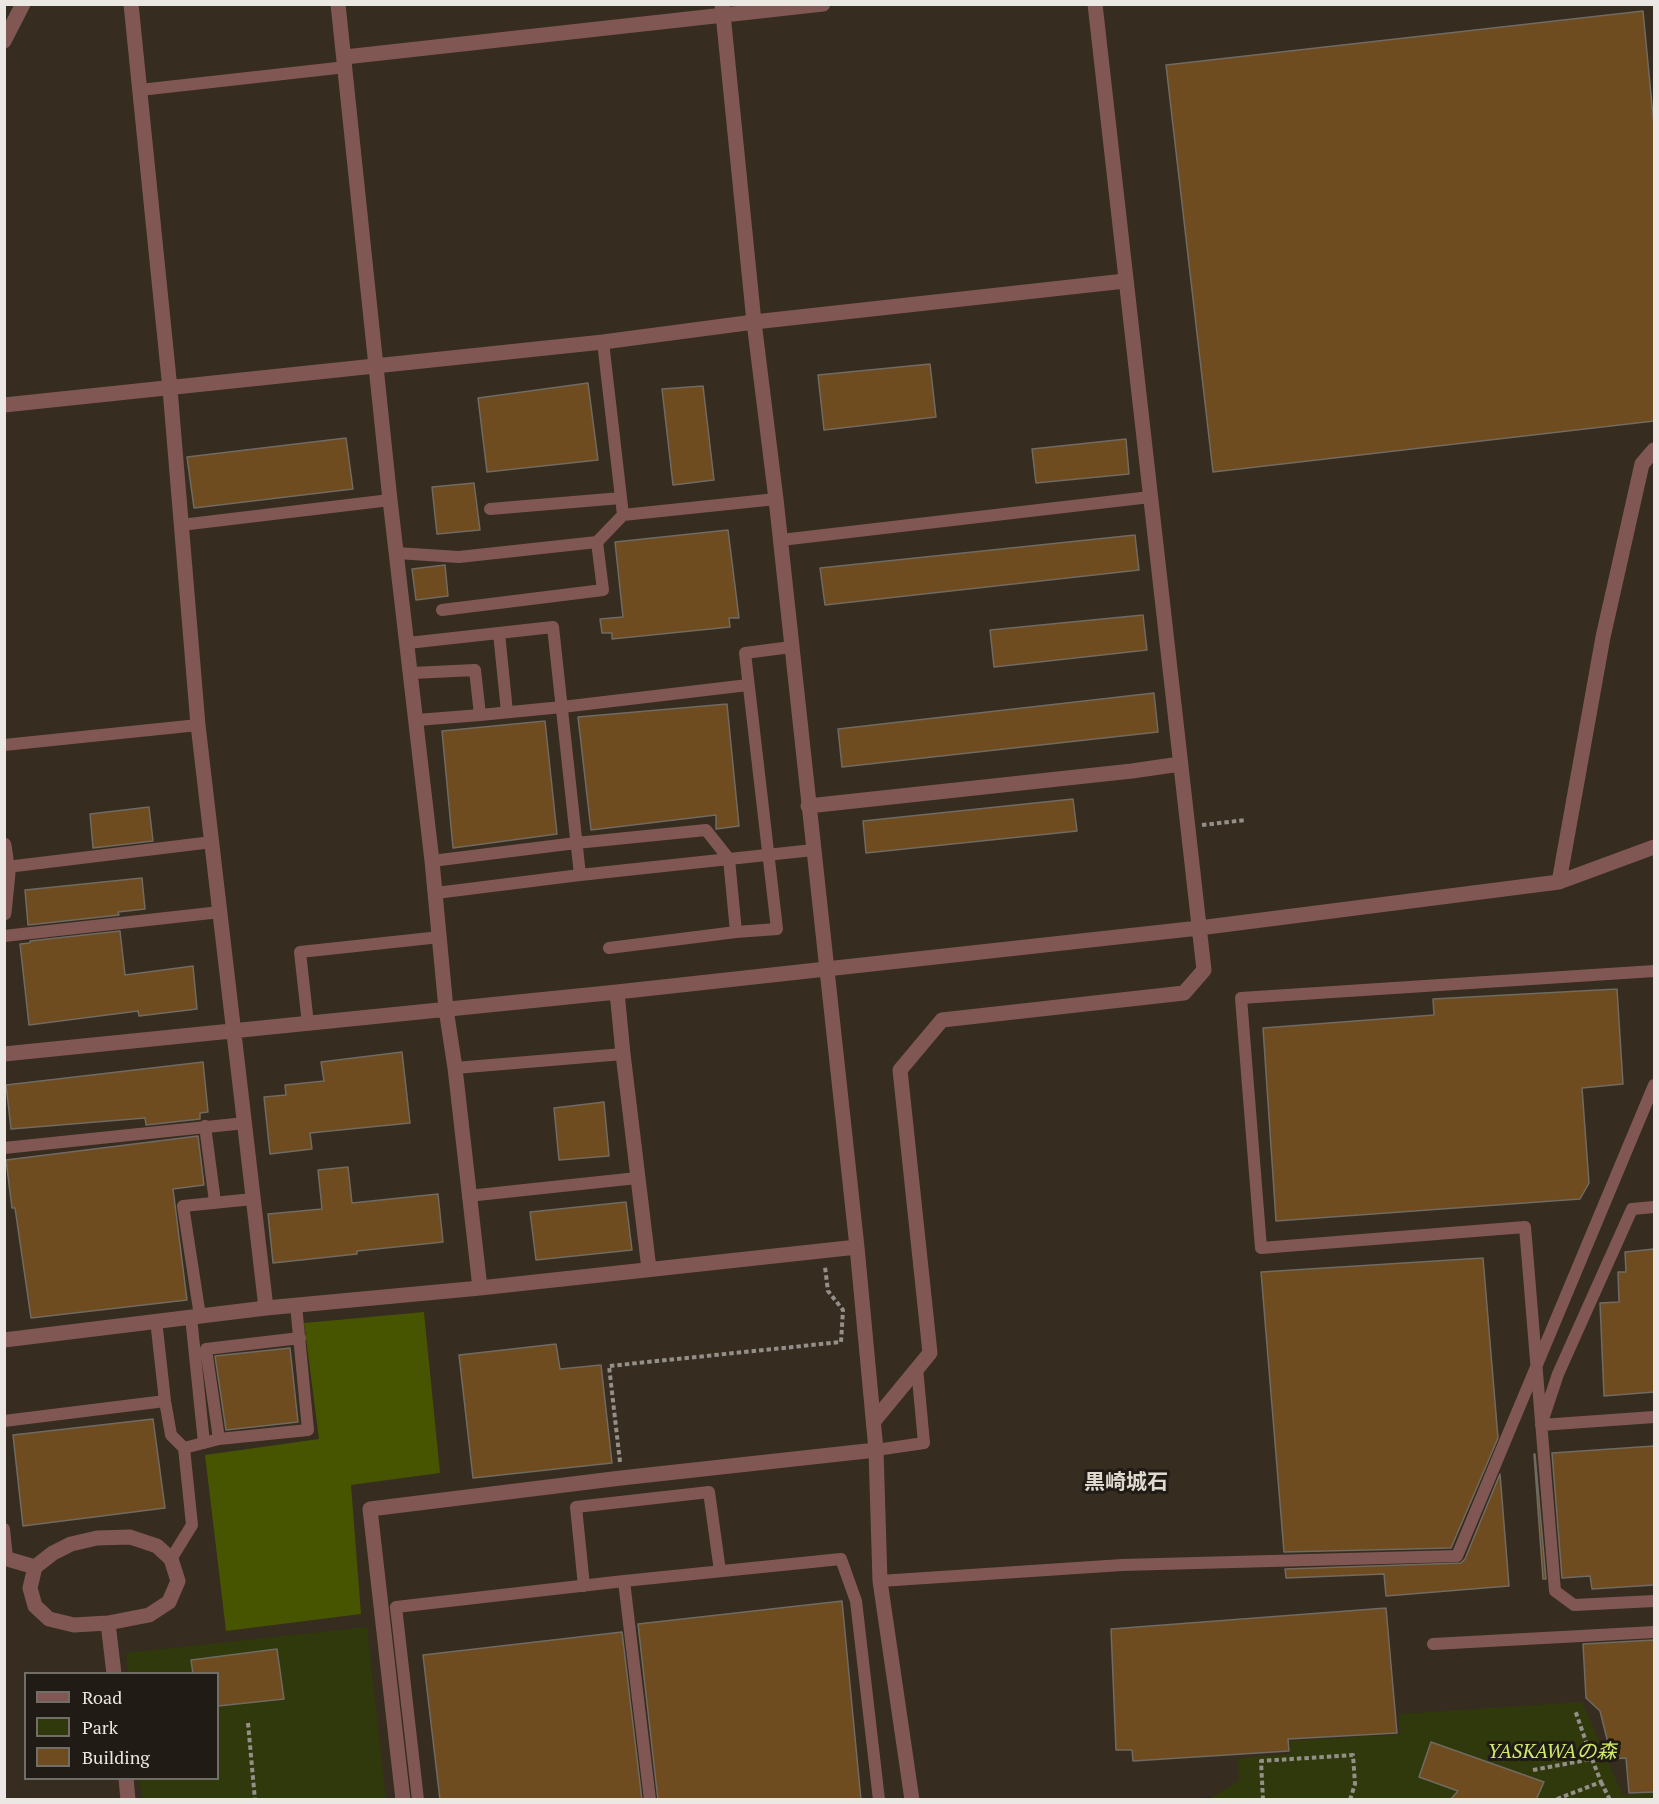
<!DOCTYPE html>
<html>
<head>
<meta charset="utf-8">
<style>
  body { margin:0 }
  #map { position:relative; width:1659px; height:1804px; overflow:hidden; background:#2a251e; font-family:"PT Serif",serif }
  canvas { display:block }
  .frame { position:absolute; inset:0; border:6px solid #ebe7e2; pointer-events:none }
  .legend { position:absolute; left:24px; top:1672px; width:195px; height:108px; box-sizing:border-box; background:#201b15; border:2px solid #716d67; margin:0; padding:8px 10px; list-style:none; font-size:18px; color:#ebe7e2 }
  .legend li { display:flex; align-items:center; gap:12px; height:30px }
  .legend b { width:30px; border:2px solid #716d67 }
</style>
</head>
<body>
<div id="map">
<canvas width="1659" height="1804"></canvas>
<div class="frame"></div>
<ul class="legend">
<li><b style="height:8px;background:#815754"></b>Road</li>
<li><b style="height:16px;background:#30390c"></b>Park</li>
<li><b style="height:16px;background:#6e4c1f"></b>Building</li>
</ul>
</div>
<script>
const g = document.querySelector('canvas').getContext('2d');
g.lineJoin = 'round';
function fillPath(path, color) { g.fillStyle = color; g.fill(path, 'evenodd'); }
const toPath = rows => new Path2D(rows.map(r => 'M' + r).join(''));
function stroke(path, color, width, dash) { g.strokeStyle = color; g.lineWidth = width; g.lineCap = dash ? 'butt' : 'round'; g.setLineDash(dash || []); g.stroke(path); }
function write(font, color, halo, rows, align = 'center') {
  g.font = font + ' "PT Serif","Noto Sans JP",serif'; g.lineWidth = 6; g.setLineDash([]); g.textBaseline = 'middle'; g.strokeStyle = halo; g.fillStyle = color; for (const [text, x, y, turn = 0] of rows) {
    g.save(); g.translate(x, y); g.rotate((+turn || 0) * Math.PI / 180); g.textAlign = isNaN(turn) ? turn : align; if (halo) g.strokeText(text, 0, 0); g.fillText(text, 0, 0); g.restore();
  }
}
const built = toPath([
  [5,5,1654,5,1654,1799,1212,1800,1212,1797,1176,1800,5,1800],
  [26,1674,218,1674,218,1778,26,1778]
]);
const green = toPath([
  [367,1627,386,1799,142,1799,139,1779,218,1778,218,1674,128,1673,126,1653],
  [1582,1702,1623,1795,1654,1792,1654,1800,1212,1800,1212,1797,1239,1781,1238,1758,1291,1754,1290,1741,1399,1734,1399,1714]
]);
const forest = toPath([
  [424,1312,440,1473,351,1485,361,1614,226,1631,205,1455,319,1439,304,1323]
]);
const building = toPath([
  [1643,11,1654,126,1654,421,1213,472,1166,65,1643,11],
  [930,364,936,417,824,430,818,375,930,364],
  [588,383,598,460,487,472,478,398,588,383],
  [703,386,714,480,673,485,662,389,703,386],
  [346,438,353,489,194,508,187,457,346,438],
  [1126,439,1129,474,1036,483,1032,449,1126,439],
  [474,483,480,530,437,534,432,487,474,483],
  [728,530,739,618,729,618,730,627,612,639,612,633,602,633,600,619,623,617,615,542,728,530],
  [1135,535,1139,570,825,605,820,568,1135,535],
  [445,565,448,596,416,600,412,569,445,565],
  [1143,615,1147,650,994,667,990,630,1143,615],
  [1154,693,1158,732,842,767,838,729,1154,693],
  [727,704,739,826,716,829,716,815,591,830,578,717,727,704],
  [545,721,557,834,453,848,442,731,545,721],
  [1073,799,1077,831,866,853,863,821,1073,799],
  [149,807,153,841,93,848,90,814,149,807],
  [142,878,145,909,118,912,119,915,28,925,25,890,142,878],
  [120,931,125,975,193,966,197,1009,139,1016,138,1011,29,1025,20,944,30,943,30,941,120,931],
  [1617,989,1623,1084,1582,1088,1589,1183,1580,1199,1276,1221,1263,1028,1434,1015,1433,999,1617,989],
  [402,1052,410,1123,310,1133,312,1149,270,1154,264,1097,286,1095,285,1085,324,1081,321,1062,402,1052],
  [203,1062,208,1112,200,1113,200,1119,146,1125,145,1118,11,1129,6,1085,203,1062],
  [604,1102,609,1156,559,1160,554,1108,604,1102],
  [198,1136,204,1185,173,1189,187,1300,31,1318,15,1208,12,1208,6,1160,198,1136],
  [348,1167,352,1203,438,1194,443,1242,357,1251,357,1254,273,1263,268,1214,322,1209,318,1170,348,1167],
  [626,1202,632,1250,536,1260,530,1212,626,1202],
  [1654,1249,1654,1392,1604,1396,1600,1303,1619,1302,1618,1272,1626,1272,1625,1252,1654,1249],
  [1483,1258,1498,1438,1451,1548,1284,1552,1261,1272,1483,1258],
  [556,1344,560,1369,601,1365,612,1463,473,1478,459,1355,556,1344],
  [290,1348,298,1422,226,1430,215,1356,290,1348],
  [153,1419,165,1508,23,1526,13,1435,153,1419],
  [1654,1446,1654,1585,1592,1589,1590,1576,1562,1578,1552,1453,1654,1446],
  [1534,1454,1535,1454,1546,1579,1543,1579,1534,1454],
  [1500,1474,1509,1586,1386,1596,1384,1574,1286,1578,1285,1569,1461,1563,1465,1559,1500,1474],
  [842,1601,861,1800,658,1800,638,1624,842,1601],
  [1386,1608,1397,1733,1288,1739,1289,1751,1133,1761,1132,1750,1116,1750,1111,1629,1386,1608],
  [622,1632,642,1800,440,1800,423,1655,622,1632],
  [1654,1640,1654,1792,1629,1793,1626,1758,1612,1759,1600,1711,1586,1698,1583,1644,1654,1640],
  [277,1649,284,1699,218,1706,218,1674,193,1674,191,1660,277,1649],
  [1431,1742,1544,1782,1536,1800,1450,1800,1458,1791,1419,1777,1431,1742]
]);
const path = toPath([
  [1202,825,1246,820],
  [620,1462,609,1366,841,1342,843,1310,828,1291,825,1267],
  [248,1723,255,1800],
  [1533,1770,1592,1759,1575,1710],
  [1601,1782,1610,1800],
  [1557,1799,1601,1782,1592,1759],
  [1263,1800,1261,1761,1353,1755,1355,1784,1350,1800]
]);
const lane = toPath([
  [140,90,346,67],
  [603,342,623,515],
  [490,509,621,498],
  [181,525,390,500],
  [781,540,1150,497],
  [396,553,459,557,597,542],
  [442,610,603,590,597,542,623,515,776,499],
  [499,633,507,712],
  [408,643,553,627,580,875],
  [412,673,475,670,480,715,562,707,748,685],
  [417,720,480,715],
  [4,745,198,725],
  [432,861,576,843,706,830,729,859,736,932,609,948],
  [7,867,212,842],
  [436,893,580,875,813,850],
  [736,932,777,929,745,653,791,647],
  [4,936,220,912],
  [1654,971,1241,998,1261,1248,1525,1227,1555,1591,1574,1605,1654,1601],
  [308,1024,300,952,440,937],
  [455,1068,623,1054],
  [205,1126,215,1202],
  [4,1148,245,1123],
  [468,1196,637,1178],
  [1654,1207,1632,1209,1558,1374,1541,1425,1654,1417],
  [200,1316,183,1206,253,1199],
  [191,1317,204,1443],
  [156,1320,165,1401,171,1435,184,1448],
  [4,1421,165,1401],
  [219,1439,206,1349,300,1338],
  [876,1450,924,1443,917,1368],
  [4,1529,7,1558],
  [171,1559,192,1525,184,1448,219,1439,308,1430,296,1305],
  [880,1581,1122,1565,1457,1556,1654,1085],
  [584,1586,576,1507,709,1492,720,1571],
  [1433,1644,1654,1632],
  [418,1800,396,1607,624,1581],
  [650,1800,624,1581,841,1559,856,1601,879,1800]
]);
const street = toPath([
  [131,4,170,389,198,725,266,1308],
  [338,4,390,500,432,861,446,1009,455,1068,480,1288],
  [722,4,754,322,776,499,857,1247,876,1450,880,1581,912,1800],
  [4,41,23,4],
  [345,57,823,4],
  [4,405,603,342,754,322,1125,281],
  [808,806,1132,771,1180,764],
  [4,845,8,873,4,913],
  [1559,882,1603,637,1642,464,1654,450],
  [617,992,623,1054,649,1269],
  [4,1054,617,992,1199,928,1559,882,1654,847],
  [4,1340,266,1308,480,1288,857,1247],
  [874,1421,930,1353,900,1070,942,1020,1184,993,1204,970,1095,4],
  [130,1537,157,1546,171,1559,178,1581,169,1602,149,1615,108,1623,74,1625,49,1619,35,1606,30,1588,35,1567,53,1553,71,1544,97,1538,130,1537],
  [4,1558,35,1567],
  [108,1623,114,1674],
  [126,1778,128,1800],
  [403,1800,370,1509,621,1478,876,1450]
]);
const parkNames = [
  ["YASKAWAの森",1552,1752]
];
const neighbourhoodNames = [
  ["黒崎城石",1126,1483]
];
fillPath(built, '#362c20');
fillPath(green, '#30390c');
fillPath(forest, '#475400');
fillPath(building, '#6e4c1f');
stroke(building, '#716a62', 1.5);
stroke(path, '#948f89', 4, [4.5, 3]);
stroke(lane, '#815754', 12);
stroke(street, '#815754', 15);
write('italic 20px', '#d0ea6b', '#201b15', parkNames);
write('bold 21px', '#dfd8cf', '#201b15', neighbourhoodNames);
</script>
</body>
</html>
